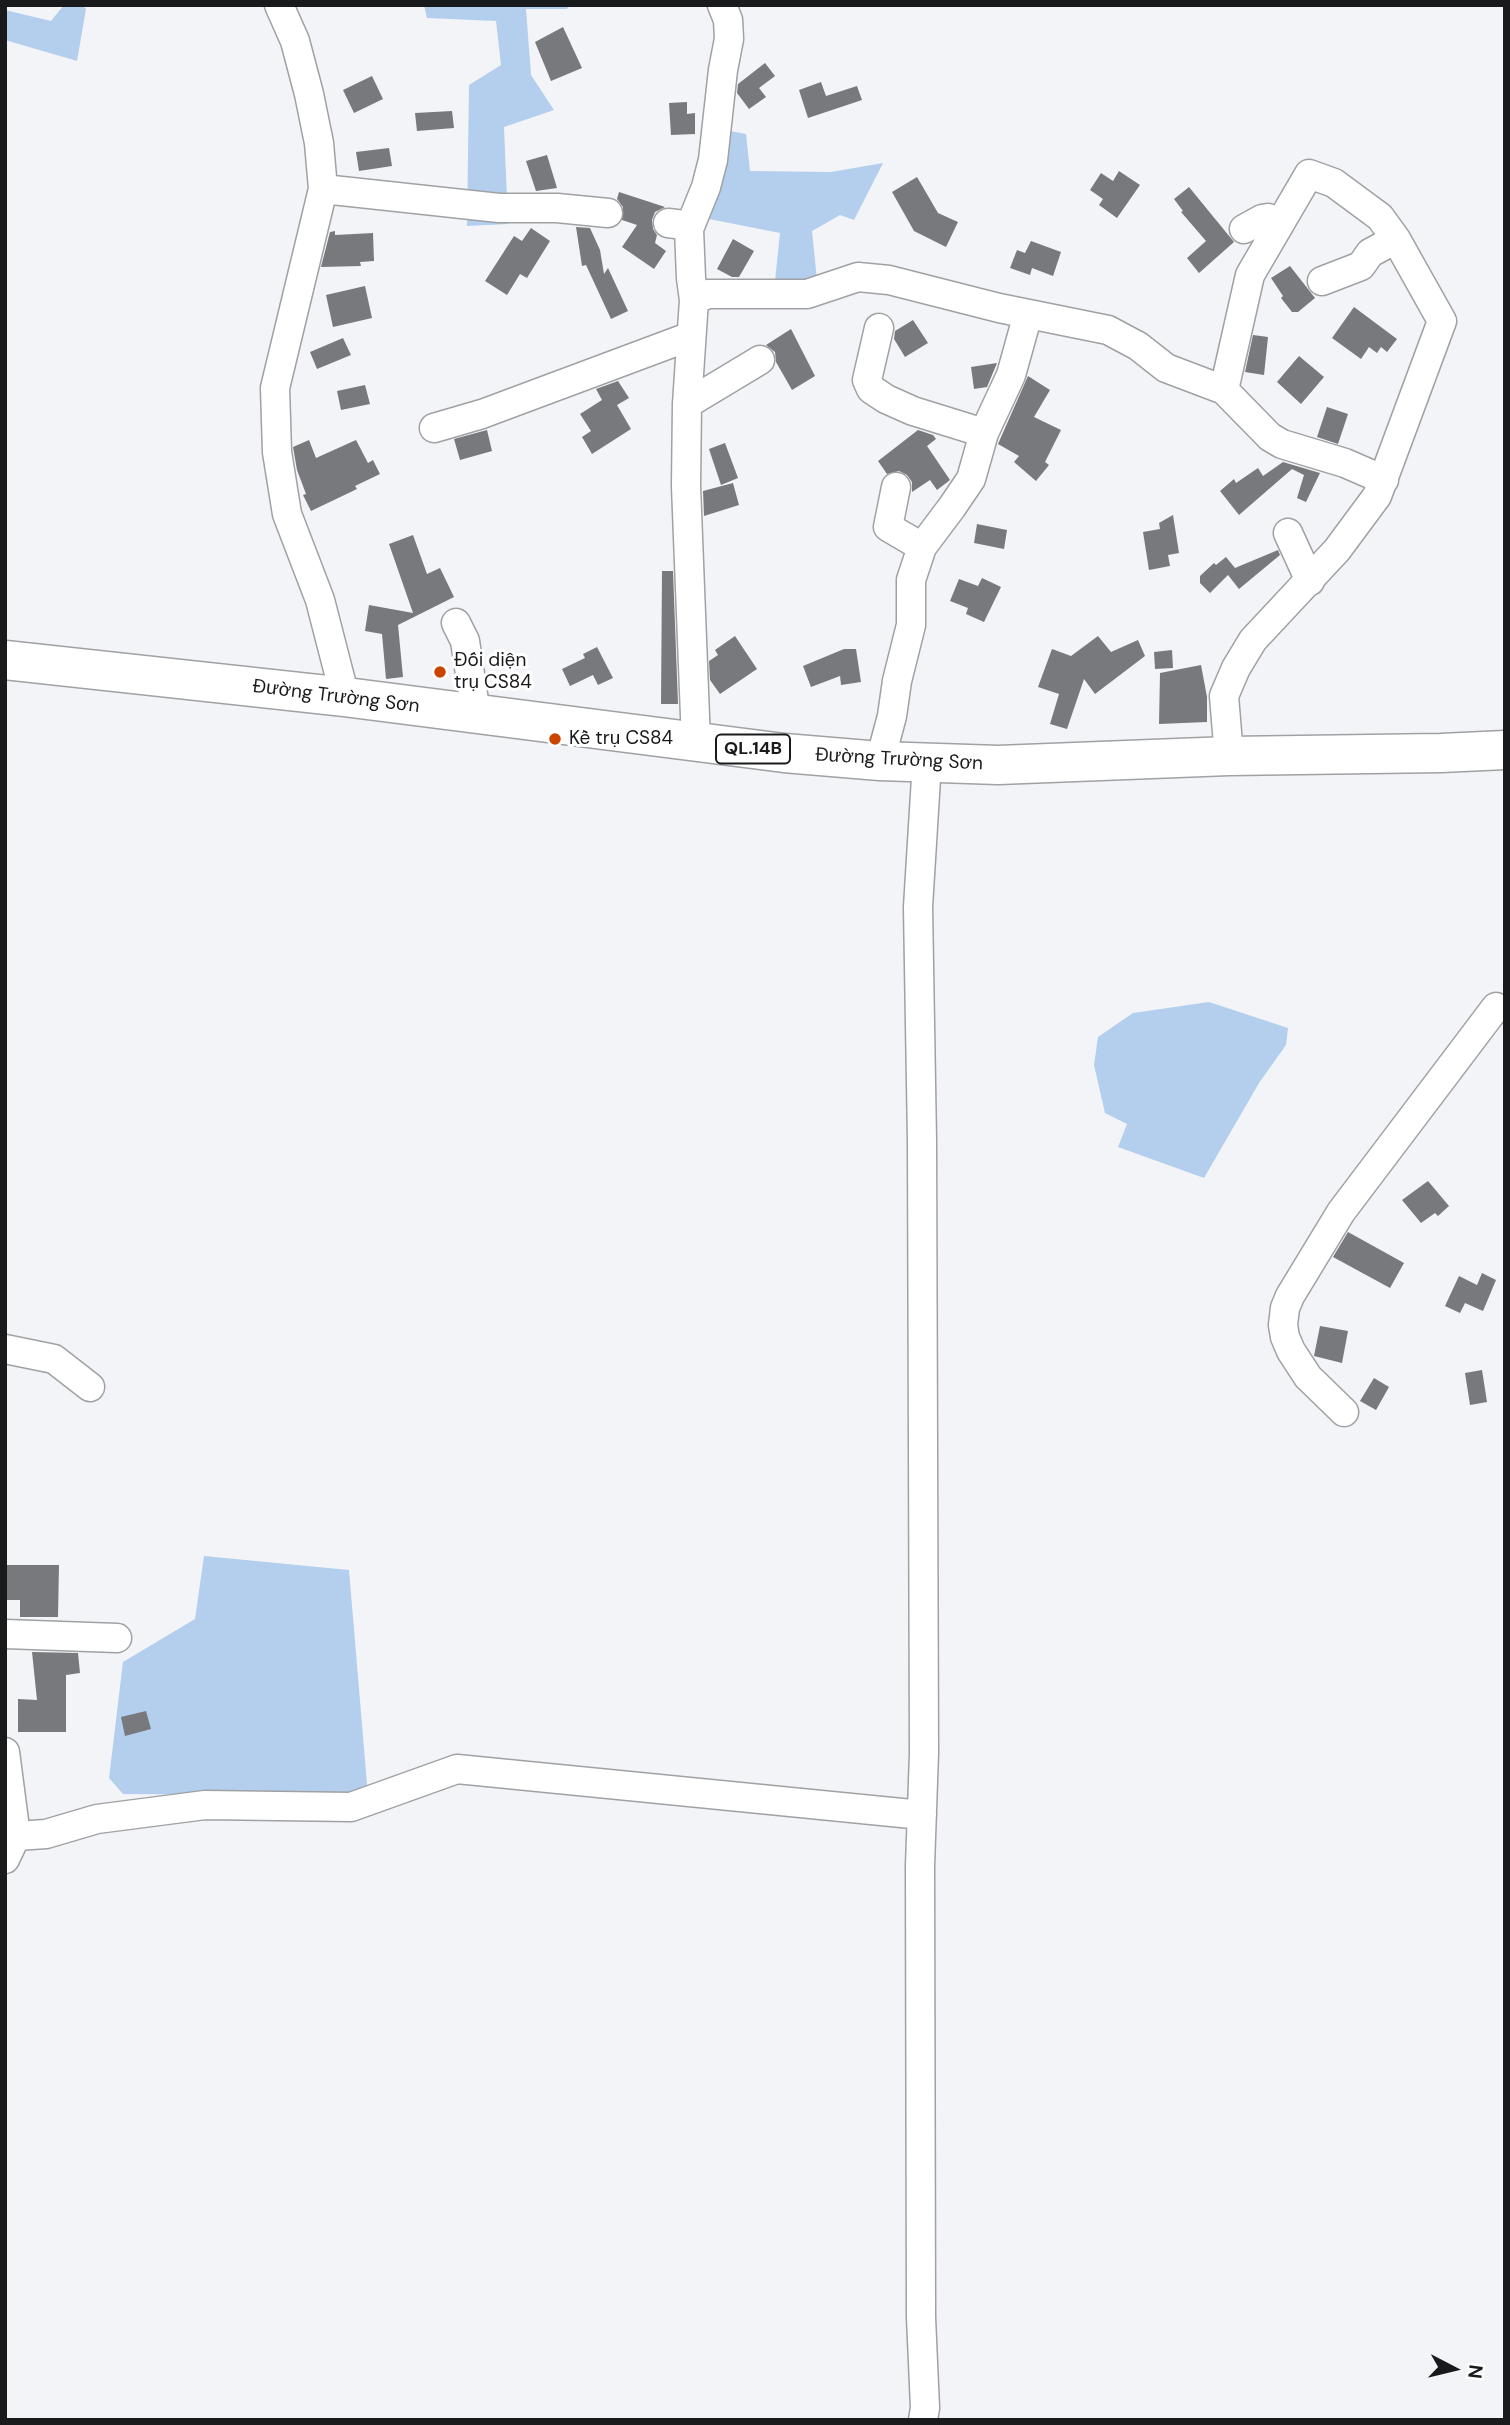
<!DOCTYPE html>
<html>
<head>
<meta charset="utf-8">
<style>
  body { margin:0 }
  #map { position:relative; width:1510px; height:2425px; overflow:hidden; background:#f2f4f7; font-family:"DM Sans",sans-serif }
  canvas { display:block }
  .frame { position:absolute; inset:0; border:7px solid #191a1b; pointer-events:none }
  .north { position:absolute; left:1419px; top:2334px; width:70px; height:70px; -webkit-text-stroke:5px #fff; paint-order:stroke; rotate:97deg; font-size:19px; font-weight:700; line-height:28px; text-align:center; color:#191a1b }
  .north::after { content:''; display:block; margin:auto; width:24px; height:32px; background:#191a1b; clip-path:polygon(50% 0,100% 100%,50% 72%,0 100%) }
</style>
</head>
<body>
<div id="map">
<canvas width="1510" height="2425"></canvas>
<div class="frame"></div>
<div class="north">N</div>
</div>
<script>
const g = document.querySelector('canvas').getContext('2d');
g.lineJoin = 'round';
function fillPath(path, color) { g.fillStyle = color; g.fill(path, 'evenodd'); }
const toPath = rows => new Path2D(rows.map(r => 'M' + r).join(''));
function stroke(path, color, width, dash) { g.strokeStyle = color; g.lineWidth = width; g.lineCap = dash ? 'butt' : 'round'; g.setLineDash(dash || []); g.stroke(path); }
function write(font, color, halo, rows, align = 'center') {
  g.font = font + ' "DM Sans",sans-serif'; g.lineWidth = 6; g.setLineDash([]); g.textBaseline = 'middle'; g.strokeStyle = halo; g.fillStyle = color; for (const [text, x, y, turn = 0] of rows) {
    g.save(); g.translate(x, y); g.rotate((+turn || 0) * Math.PI / 180); g.textAlign = isNaN(turn) ? turn : align; if (halo) g.strokeText(text, 0, 0); g.fillText(text, 0, 0); g.restore();
  }
}
const green = toPath([
  [64,5,82,5,86,9,77,61,5,40,5,10,51,21],
  [424,5,570,5,567,9,526,9,531,75,554,110,504,127,508,224,467,226,469,85,501,65,496,21,427,18],
  [730,131,746,134,750,171,831,172,883,163,854,220,840,215,812,231,817,280,775,281,780,233,709,219],
  [1209,1002,1288,1028,1286,1045,1259,1083,1204,1178,1118,1147,1127,1124,1105,1113,1094,1065,1098,1037,1133,1013],
  [204,1556,349,1570,368,1796,123,1794,109,1778,123,1662,195,1619]
]);
const building = toPath([
  [563,27,582,68,551,81,535,42],
  [765,63,775,76,759,88,766,97,749,109,737,93,738,84],
  [372,76,383,99,354,113,343,90],
  [821,82,826,96,857,86,862,100,808,118,799,90],
  [687,102,687,114,695,113,695,134,671,135,669,103],
  [452,111,454,128,417,131,415,113],
  [389,148,392,166,359,171,356,152],
  [547,155,557,188,536,191,526,161],
  [1119,171,1140,185,1117,218,1099,205,1103,199,1090,190,1101,173,1113,181],
  [917,177,938,213,958,222,946,247,914,231,892,192],
  [1189,187,1234,242,1199,273,1187,258,1206,241,1181,212,1183,211,1174,199],
  [619,192,665,207,655,212,652,220,653,229,657,235,655,243,666,251,654,269,622,247,637,225,622,220,623,207,617,199],
  [576,227,590,228,600,250,604,274,608,268,628,311,611,319,586,265,582,266],
  [531,228,550,241,527,278,520,274,507,295,485,281,514,236,522,241],
  [335,231,335,235,373,233,374,261,360,262,361,266,321,267,330,232],
  [733,239,754,251,739,277,732,277,717,269],
  [1031,241,1061,252,1053,276,1032,268,1030,275,1010,268,1017,250,1025,253],
  [1290,266,1315,298,1298,312,1292,312,1281,298,1283,296,1271,278],
  [365,286,372,318,333,327,326,295],
  [1354,307,1397,339,1387,352,1381,347,1377,353,1369,347,1361,359,1332,338],
  [913,320,928,343,905,357,894,339,895,331],
  [791,329,815,376,792,390,776,362,775,352,766,345],
  [1253,335,1268,337,1264,375,1245,372],
  [343,338,351,355,317,369,310,352],
  [1299,356,1324,377,1301,404,1277,382],
  [997,363,987,387,974,389,971,367],
  [1028,376,1050,390,1034,417,1061,430,1045,462,1049,465,1036,481,1014,462,1019,456,998,444],
  [618,381,629,398,617,405,631,429,592,454,582,437,591,431,580,414,602,400,596,389],
  [365,385,370,404,341,410,337,391],
  [1327,407,1348,414,1338,444,1317,437],
  [487,430,492,451,460,460,454,439],
  [918,430,933,435,936,439,927,446,950,480,937,490,930,480,912,492,912,482,907,475,899,471,887,474,878,461],
  [309,440,316,458,356,440,368,463,373,460,380,474,355,486,357,489,311,511,303,495,306,494,297,470,293,447],
  [725,443,738,478,721,485,709,449],
  [1283,462,1320,473,1306,502,1297,498,1304,475,1292,469,1239,515,1220,491,1234,479,1236,483,1258,468,1263,476],
  [733,483,739,505,704,516,703,491],
  [1173,515,1179,553,1168,555,1170,566,1149,570,1143,532,1160,529,1159,523],
  [977,524,1007,530,1004,549,974,543],
  [413,535,427,574,440,568,454,597,398,625,403,677,386,679,382,634,365,631,369,605,413,613,389,544],
  [1278,550,1280,555,1239,589,1228,575,1210,593,1200,583,1200,576,1214,563,1216,565,1226,557,1235,568],
  [662,571,673,571,678,704,661,704],
  [982,578,1001,587,984,622,966,614,968,608,950,601,959,579,978,586],
  [735,636,757,669,720,694,710,680,709,661,718,655,715,650],
  [1098,636,1111,652,1138,640,1145,656,1095,694,1084,679,1067,729,1050,724,1059,694,1038,687,1052,649,1071,656],
  [597,647,613,678,598,685,593,675,570,686,562,669,585,658,583,654],
  [844,649,856,649,861,682,841,685,840,676,811,687,803,666],
  [1172,650,1173,668,1155,669,1154,652],
  [1201,665,1207,697,1207,722,1159,724,1160,673],
  [1428,1181,1449,1206,1438,1216,1435,1213,1421,1223,1402,1200],
  [1348,1232,1404,1263,1390,1288,1333,1257],
  [1482,1273,1496,1280,1483,1311,1465,1303,1460,1313,1445,1306,1459,1276,1477,1285],
  [1320,1326,1348,1331,1342,1363,1314,1356],
  [1482,1370,1487,1402,1470,1405,1465,1373],
  [1374,1378,1389,1387,1376,1410,1360,1401],
  [5,1565,59,1565,58,1617,20,1617,20,1600,5,1600],
  [32,1652,78,1653,80,1673,66,1675,66,1732,18,1732,18,1699,37,1700],
  [146,1711,151,1729,125,1736,121,1717]
]);
const minor = toPath([
  [279,5,295,41,309,94,319,143,323,189,275,388,277,452,287,514,320,600,345,697],
  [323,189,499,208,557,208,608,213],
  [668,223,684,225,689,229,691,278,694,300],
  [689,229,706,187,713,160,723,70,729,39,728,20,722,5],
  [1244,229,1262,219,1268,218,1280,223],
  [1322,281,1361,266,1370,253,1396,239],
  [879,328,867,380,871,389,886,399,913,411,984,433],
  [1224,390,1270,437,1282,444,1345,463,1384,480],
  [687,404,760,360],
  [434,428,482,414,691,336],
  [896,487,888,527,922,547],
  [1288,533,1310,581],
  [456,623,465,641,476,714],
  [696,742,686,486,687,404,694,300,708,294,807,294,858,277,889,280,999,308,1108,330,1138,346,1166,368,1224,390,1250,275,1309,174,1334,183,1380,217,1396,239,1442,321,1377,496,1337,550,1253,640,1236,668,1224,696,1229,756],
  [880,761,892,716,897,681,911,625,911,580,922,547,952,507,971,479,984,433,1011,375,1028,314],
  [5,1349,54,1359,90,1387],
  [1344,1412,1308,1377,1291,1351,1285,1337,1283,1325,1285,1308,1290,1296,1341,1212,1496,1007],
  [5,1634,117,1638],
  [5,1752,16,1836,5,1859],
  [16,1836,46,1834,97,1819,205,1805,351,1807,457,1769,922,1815],
  [923,2420,925,2408,921,2317,920,1866,924,1753,922,1141,918,907,927,762]
]);
const highway = toPath([
  [5,660,345,697,784,753,880,761,998,765,1229,756,1441,753,1505,750]
]);
const markers = [
  [440,672,7,"#ca4500"],
  [555,739,7,"#ca4500"]
];
const shields = [
  [753,749,74]
];
const shieldNames = [
  ["QL.14B",753,749]
];
const poiNames = [
  ["Đối diện",454,661],
  ["trụ CS84",454,683],
  ["Kề trụ CS84",569,739]
];
const streetNames = [
  ["Đường Trường Sơn",336,697,7],
  ["Đường Trường Sơn",899,760,3]
];
fillPath(green, '#b3cfed');
fillPath(building, '#77797c');
stroke(minor, '#9fa1a3', 31);
stroke(highway, '#9fa1a3', 41);
stroke(minor, '#fff', 28);
stroke(highway, '#fff', 38);
for (const [x, y, r, color] of markers) { const dot = new Path2D(); dot.arc(x, y, r, 0, 2 * Math.PI); g.fillStyle = color; g.fill(dot); stroke(dot, '#fff', 2.5); }
for (const [x, y, w] of shields) { const box = new Path2D(); box.roundRect(x - w / 2, y - 14.5, w, 29, 5); g.fillStyle = '#fff'; g.fill(box); stroke(box, '#191a1b', 2); }
write('bold 18px', '#191a1b', null, shieldNames);
write('19px', '#191a1b', '#fff', poiNames, 'left');
write('19px', '#191a1b', '#fff', streetNames);
</script>
</body>
</html>
